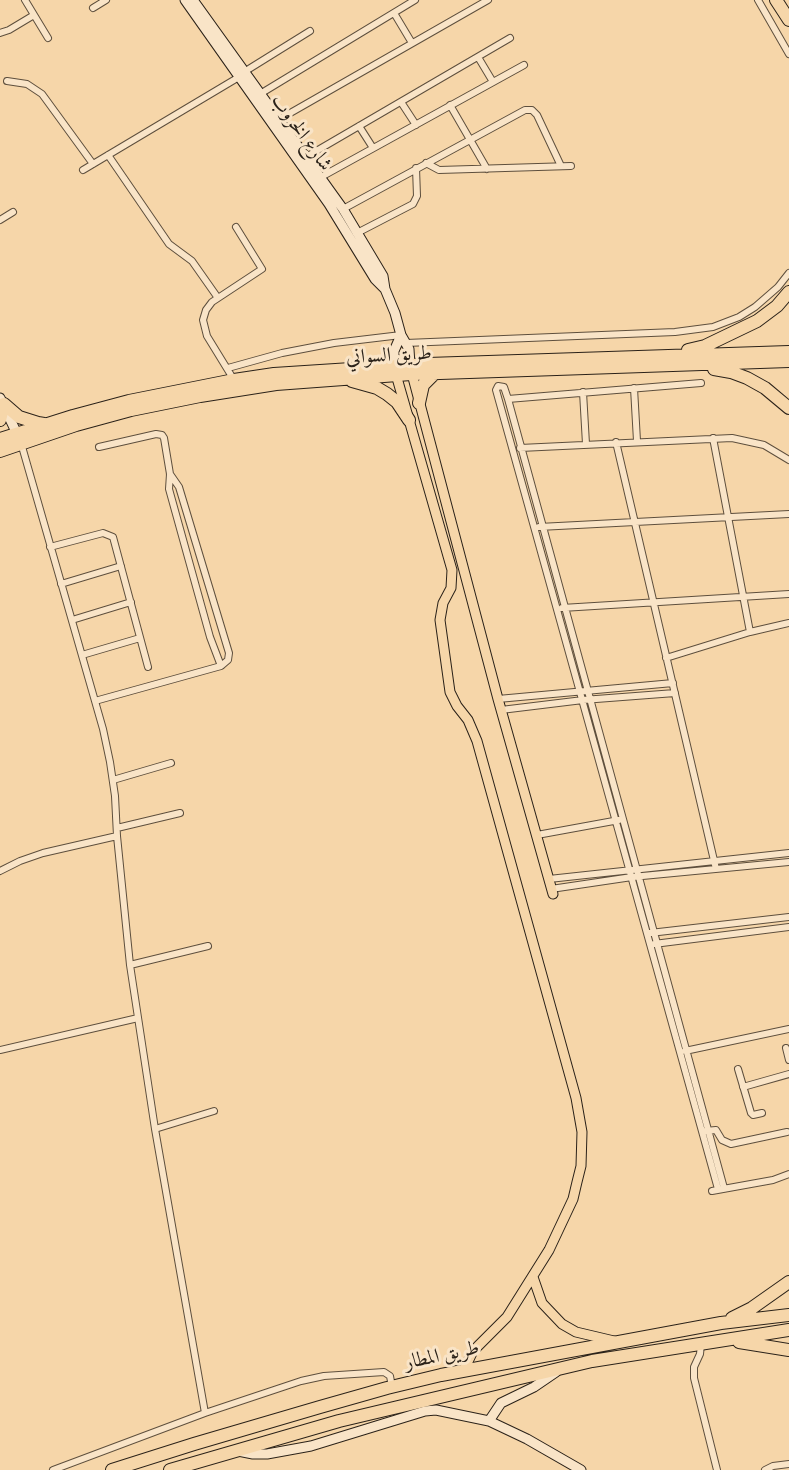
<!DOCTYPE html>
<html>
<head>
<meta charset="utf-8">
<style>
  body { margin:0 }
  canvas { display:block; background:#f6d6a9 }
</style>
</head>
<body>
<canvas width="789" height="1470"></canvas>
<script>
const g = document.querySelector('canvas').getContext('2d');
g.lineJoin = 'round';
const toPath = rows => new Path2D(rows.map(r => 'M' + r).join(''));
function stroke(path, color, width, dash) { g.strokeStyle = color; g.lineWidth = width; g.lineCap = dash ? 'butt' : 'round'; g.setLineDash(dash || []); g.stroke(path); }
function write(font, color, halo, rows, align = 'center') {
  g.font = font + ' "IM FELL French Canon",Amiri,serif'; g.lineWidth = 6; g.setLineDash([]); g.textBaseline = 'middle'; g.strokeStyle = halo; g.fillStyle = color; for (const [text, x, y, turn = 0] of rows) {
    g.save(); g.translate(x, y); g.rotate((+turn || 0) * Math.PI / 180); g.textAlign = isNaN(turn) ? turn : align; if (halo) g.strokeText(text, 0, 0); g.fillText(text, 0, 0); g.restore();
  }
}
const street = toPath([
  [25,0,48,38],
  [758,0,789,54],
  [93,8,106,0],
  [394,13,412,43],
  [0,33,9,30,34,15],
  [478,57,493,82],
  [244,72,310,31],
  [7,81,27,84,42,94,93,164],
  [260,94,415,0],
  [401,102,416,125],
  [450,105,487,169],
  [278,120,488,0],
  [359,126,373,148],
  [108,155,169,244,192,261,218,298],
  [306,157,510,38],
  [426,163,439,170,571,166],
  [83,170,239,77],
  [321,177,524,65],
  [343,209,525,110,532,110,537,115,561,166],
  [0,220,13,212],
  [357,233,413,204,417,196,416,168],
  [406,343,675,332,713,327,739,317,755,307,778,287,789,273],
  [228,368,282,353,334,343,401,335],
  [234,380,207,336,203,320,206,310,212,302,262,269,236,227],
  [634,388,637,441],
  [583,392,586,444],
  [508,399,701,383],
  [713,438,750,632],
  [616,442,716,869],
  [21,443,103,729,110,762,115,796,117,836,130,965,155,1129,205,1413],
  [99,447,156,434,162,435,164,438,170,474,169,489,210,637,221,666],
  [520,448,732,438,764,445,789,460],
  [539,527,789,514],
  [50,547,103,533,113,537,148,667],
  [61,584,121,566],
  [562,608,789,594],
  [72,620,131,602],
  [82,655,140,638],
  [666,658,750,632,789,623],
  [498,699,673,683],
  [95,701,221,666,228,660,229,653,179,487,170,474],
  [501,710,583,700,675,693],
  [113,780,171,763],
  [117,828,180,813],
  [537,835,619,820],
  [0,871,20,861,43,853,117,836],
  [549,879,789,853],
  [551,889,632,877,789,862],
  [650,933,789,917],
  [654,944,789,927],
  [130,965,208,946],
  [786,1048,789,1060],
  [0,1050,138,1018],
  [685,1051,789,1029],
  [738,1069,751,1113,753,1115,762,1113],
  [743,1087,789,1074],
  [155,1129,214,1111],
  [705,1131,716,1130,722,1140,731,1144,787,1132],
  [718,1189,496,390,498,386,504,387,508,399,724,1188],
  [712,1191,773,1180,789,1174],
  [701,1344,700,1354,694,1367,694,1378,717,1470],
  [53,1470,205,1413,301,1381,324,1376,384,1372,390,1376,392,1387],
  [765,1470,773,1466,789,1464]
]);
const secondary = toPath([
  [185,0,329,204,375,279,385,289,395,313,401,335,409,349,410,365],
  [193,0,343,209,383,276,385,289],
  [394,366,394,351,401,335],
  [0,398,19,438],
  [489,1421,501,1403,534,1387,556,1372],
  [238,1451,253,1454,267,1454,311,1446,425,1411,436,1410,489,1421,527,1439,581,1470]
]);
const primary = toPath([
  [411,370,498,699,553,894],
  [395,371,452,570,451,588,443,603,440,620,450,692,457,706,468,720,477,741,576,1098,582,1132,581,1166,577,1182,573,1199,549,1250,507,1317,473,1351,464,1370],
  [533,1277,542,1303,562,1324,576,1332,614,1341]
]);
const highway = toPath([
  [776,0,789,20],
  [688,350,705,346,757,321,777,306,789,292],
  [714,369,731,372,747,378,765,388,789,408],
  [352,381,377,388,387,394,397,402,409,420],
  [419,403,423,385,434,374],
  [4,404,19,417,38,423,44,424],
  [0,420,4,404],
  [0,439,73,416,129,401,234,380,274,374,428,364,789,352],
  [0,451,76,425,131,410,200,396,276,384,411,374,789,361],
  [732,1318,752,1308,789,1282],
  [739,1342,789,1350],
  [112,1470,194,1444,320,1407,387,1388,441,1375,721,1323,789,1315],
  [170,1470,339,1421,592,1361,789,1330]
]);
const streetNames = [
  ["شارع الخروب",301,133,54],
  ["طريق السواني",389,356,-3],
  ["طريق المطار",442,1356,-12]
];
stroke(street, '#5e4f3d', 8);
stroke(secondary, '#2b2219', 11);
stroke(primary, '#2b2219', 11);
stroke(highway, '#2b2219', 14);
stroke(street, '#f9e4c7', 6);
stroke(secondary, '#f9e4c7', 9);
stroke(primary, '#f6d6a9', 9);
stroke(highway, '#f6d6a9', 12);
write('20px', '#2b2219', '#f9e4c7', streetNames);
</script>
</body>
</html>
